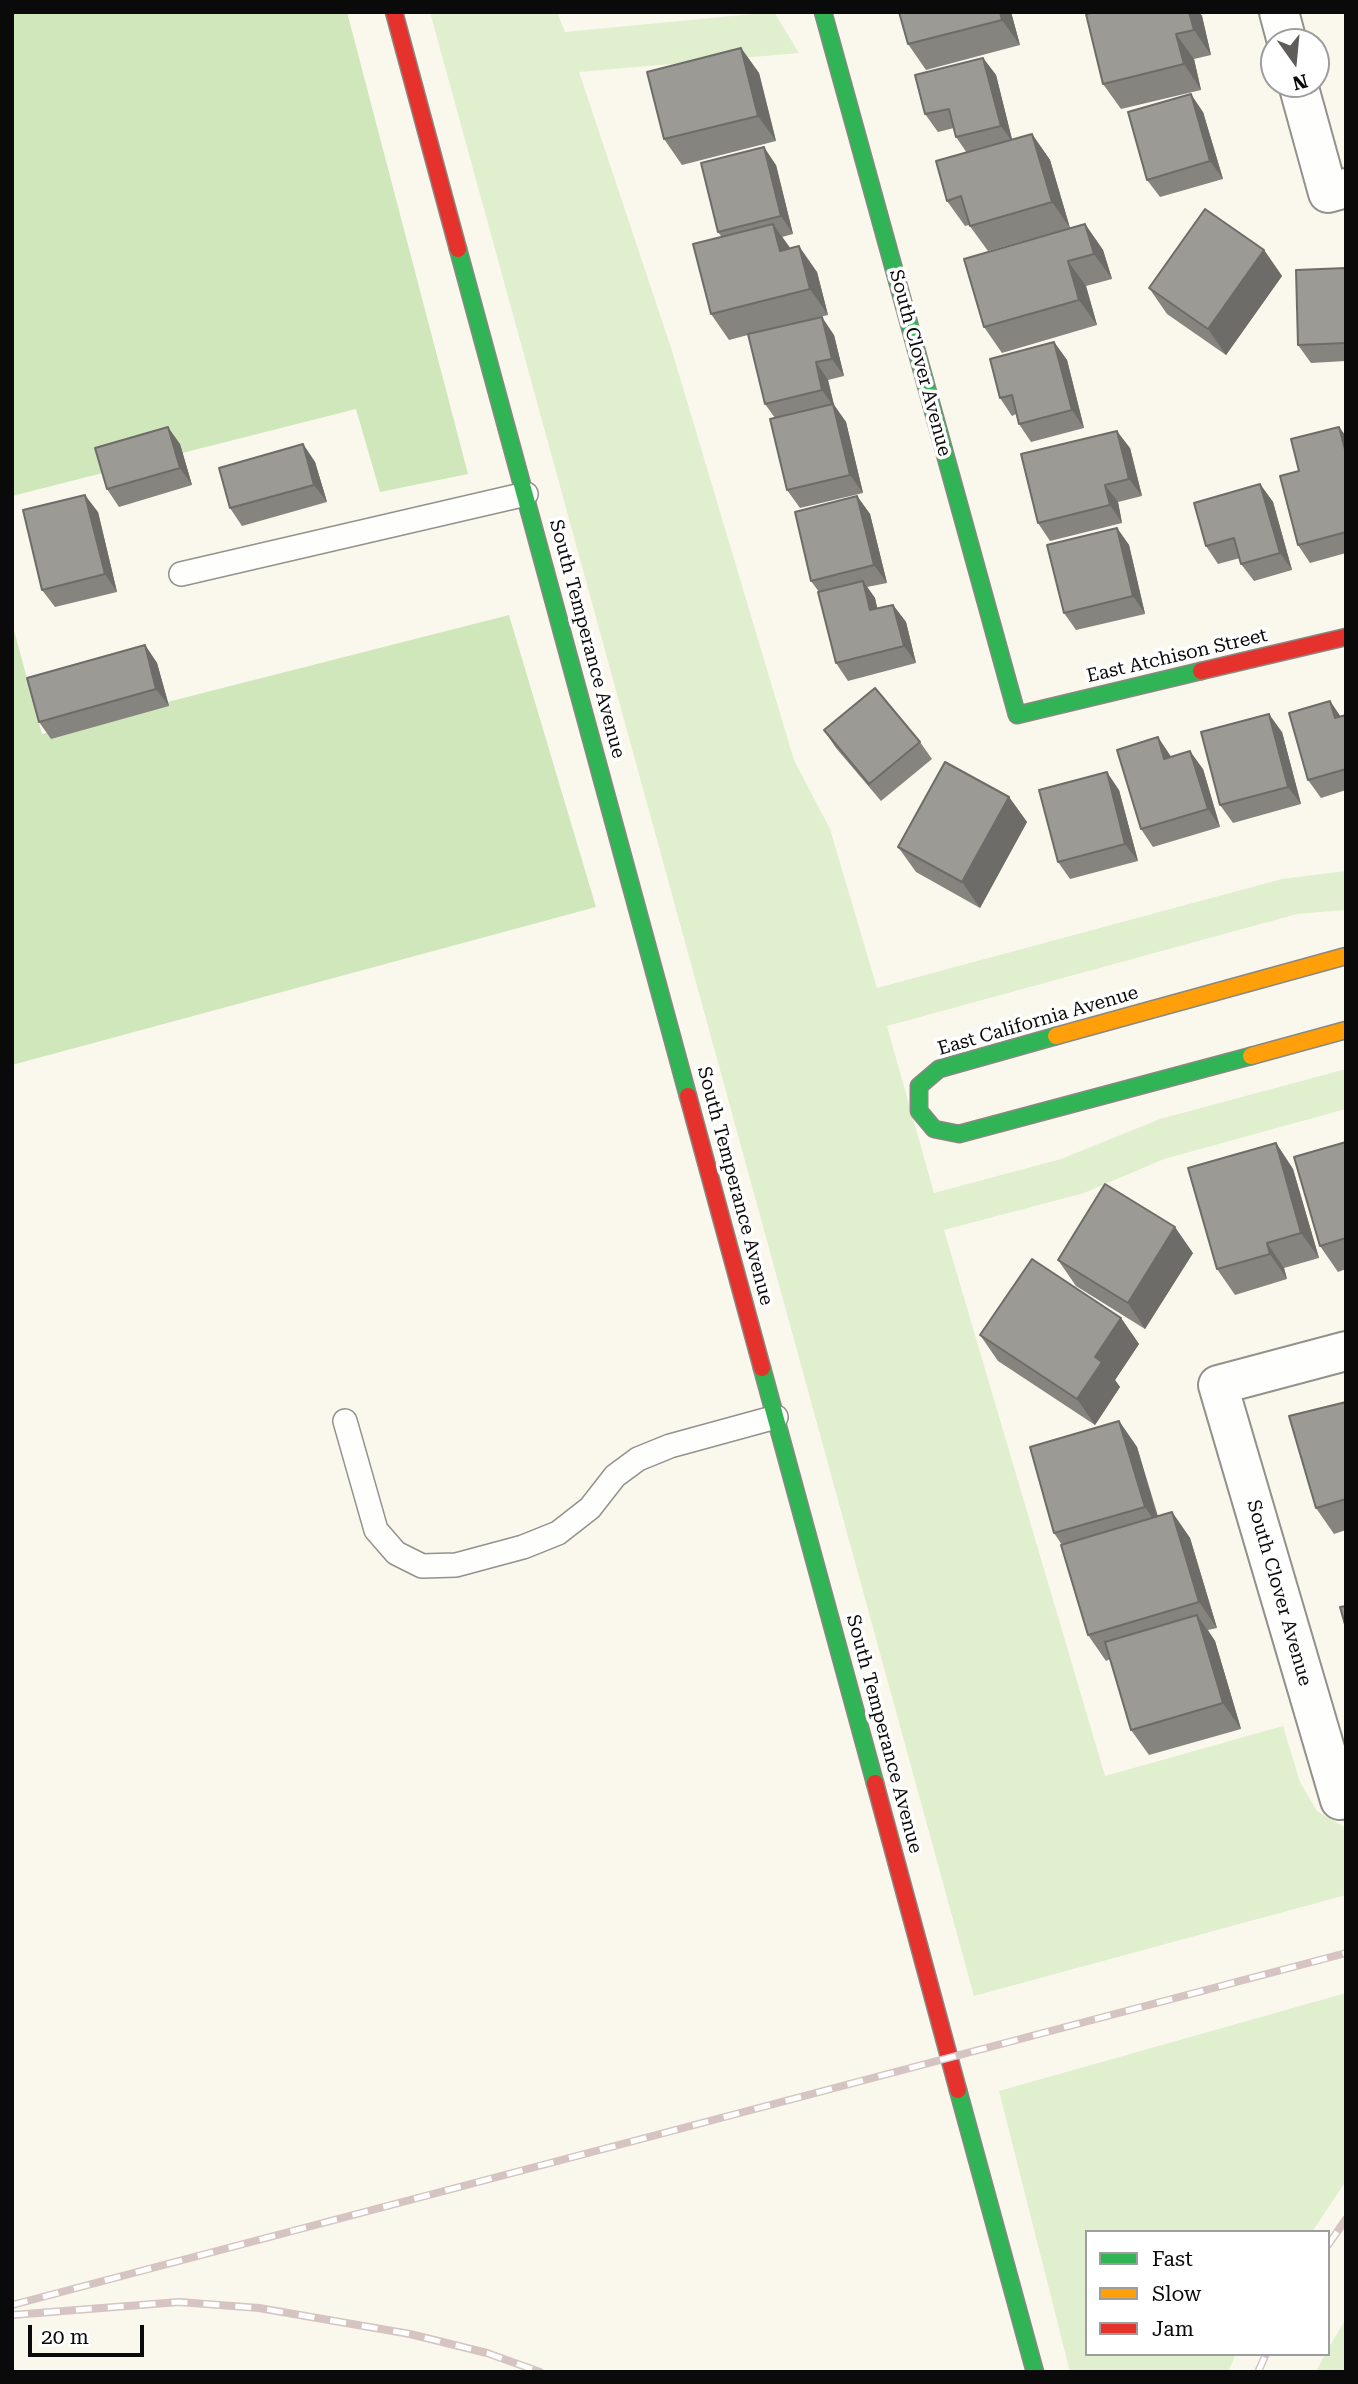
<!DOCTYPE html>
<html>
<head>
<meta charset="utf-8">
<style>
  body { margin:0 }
  #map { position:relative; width:1358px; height:2384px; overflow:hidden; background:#faf8ed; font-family:"Roboto Serif",serif }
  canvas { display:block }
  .frame { position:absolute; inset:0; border:14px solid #0a0a0a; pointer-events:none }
  .legend { position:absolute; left:1085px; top:2230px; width:245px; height:126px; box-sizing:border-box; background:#fff; border:2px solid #9d9d9d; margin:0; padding:9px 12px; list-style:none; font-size:21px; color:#0a0a0a }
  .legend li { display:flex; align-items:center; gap:14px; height:35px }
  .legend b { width:35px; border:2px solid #9d9d9d }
  .north { position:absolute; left:1260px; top:28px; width:70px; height:70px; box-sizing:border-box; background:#fff; border:2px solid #9d9d9d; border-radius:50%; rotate:165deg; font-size:19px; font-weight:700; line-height:28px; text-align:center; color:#0a0a0a }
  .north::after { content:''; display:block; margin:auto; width:24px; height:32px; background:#5e5d59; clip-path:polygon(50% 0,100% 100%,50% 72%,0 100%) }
  .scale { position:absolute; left:28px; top:2325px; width:116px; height:32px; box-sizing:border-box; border:4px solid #0a0a0a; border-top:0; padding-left:9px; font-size:21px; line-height:24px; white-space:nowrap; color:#0a0a0a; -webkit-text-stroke:5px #fff; paint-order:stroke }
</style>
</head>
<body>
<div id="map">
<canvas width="1358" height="2384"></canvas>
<div class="frame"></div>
<ul class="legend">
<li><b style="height:9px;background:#30b455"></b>Fast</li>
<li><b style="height:9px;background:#ff9f0a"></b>Slow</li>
<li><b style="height:9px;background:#e5322d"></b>Jam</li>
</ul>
<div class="north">N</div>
<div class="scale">20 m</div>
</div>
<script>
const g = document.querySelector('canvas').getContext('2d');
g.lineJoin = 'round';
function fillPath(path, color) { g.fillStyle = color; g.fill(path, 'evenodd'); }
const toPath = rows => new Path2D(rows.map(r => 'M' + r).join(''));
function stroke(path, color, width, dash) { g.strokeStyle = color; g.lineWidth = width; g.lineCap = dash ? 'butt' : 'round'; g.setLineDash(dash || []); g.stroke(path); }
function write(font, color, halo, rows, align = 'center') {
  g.font = font + ' "Roboto Serif",serif'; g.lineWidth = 7; g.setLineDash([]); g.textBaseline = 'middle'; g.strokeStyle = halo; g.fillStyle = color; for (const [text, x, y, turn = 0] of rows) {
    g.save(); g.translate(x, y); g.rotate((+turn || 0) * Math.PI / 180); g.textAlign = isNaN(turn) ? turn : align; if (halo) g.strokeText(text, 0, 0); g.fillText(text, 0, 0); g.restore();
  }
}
const green = toPath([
  [430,12,557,12,565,32,774,12,799,53,579,72,672,351,794,760,830,829,877,988,1282,879,1346,871,1346,910,1297,914,887,1026,934,1193,1061,1159,1160,1119,1346,1069,1346,1109,1164,1159,1084,1193,944,1230,1105,1776,1283,1726,1300,1782,1317,1811,1346,1828,1346,1895,974,1996],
  [1346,1993,1346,2181,1312,2232,1087,2232,1087,2354,1236,2354,1228,2372,1070,2372,999,2091],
  [1346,2319,1346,2372,1316,2372,1325,2354,1328,2354,1328,2349]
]);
const forest = toPath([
  [12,12,347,12,468,474,380,492,356,409,12,496],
  [509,615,596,907,12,1065,12,623,42,734]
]);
const lane = toPath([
  [181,574,526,494],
  [345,1421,376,1530,396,1553,422,1566,456,1565,523,1547,558,1533,590,1508,615,1476,638,1459,670,1446,776,1417]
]);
const street = toPath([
  [1279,12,1287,42],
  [1298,84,1328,193,1346,188],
  [1346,1351,1218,1385,1340,1800,1346,1798]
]);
const fast = toPath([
  [823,12,1017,715,1201,671],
  [458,249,688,1096],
  [1056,1036,939,1069,919,1086,919,1111,934,1129,959,1134,1251,1056],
  [762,1368,875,1783],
  [958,2090,1035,2372]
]);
const slow = toPath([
  [1056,1036,1346,956],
  [1251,1056,1346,1030]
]);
const jam = toPath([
  [394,12,458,249],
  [1201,671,1346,637],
  [688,1096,762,1368],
  [875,1783,958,2090]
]);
const rail = toPath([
  [1328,2245,1346,2219],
  [12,2305,1346,1953],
  [12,2315,179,2302,259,2308,410,2334,487,2353,540,2372],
  [1258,2372,1266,2354]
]);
const wall = toPath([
  [1011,12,1020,45,926,70,908,44],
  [1092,12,1199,12,1202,16,1211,55,1194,59,1201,90,1121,109,1103,84],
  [741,48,759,73,776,141,682,165,664,139],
  [983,58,996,75,1012,140,1032,134,1050,160,1070,228,988,251,969,225,965,226,947,201,967,153,956,137,954,128,938,132,925,114],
  [1203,112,1223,179,1160,197,1147,180],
  [776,165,793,234,782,237,790,249,817,272,828,315,778,327,834,335,844,376,828,380,834,405,846,422,863,493,800,508,787,490,775,418,765,404,748,335,729,340,711,314,721,236,718,232],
  [1085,224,1103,250,1112,279,1086,286,1097,325,1002,353,984,327],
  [1264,250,1282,276,1226,355,1167,314,1149,288],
  [1346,268,1346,361,1311,363,1298,345],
  [1054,342,1067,360,1084,428,1031,442,1019,424,1016,414,1012,416,1000,398],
  [1346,436,1346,553,1310,563,1298,545,1299,471],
  [180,444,192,485,119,507,107,489],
  [303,444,315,462,327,502,242,526,230,508],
  [1130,448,1142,496,1118,502,1122,523,1050,541,1038,523],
  [1260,484,1273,502,1292,570,1254,581,1241,564,1240,558,1218,564,1206,546],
  [857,496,870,514,887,583,867,587,875,598,877,609,893,605,906,622,916,663,848,681,836,663,819,592,811,581],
  [98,512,117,592,55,607,42,590],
  [1117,528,1129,545,1145,614,1076,630,1064,613],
  [145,645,157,663,169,706,51,739,39,722],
  [1330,701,1341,717,1346,715,1346,790,1321,798,1308,780],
  [824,730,920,742,932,759,881,801,836,748],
  [1282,732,1301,804,1233,823,1220,805],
  [1170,755,1171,757,1203,769,1220,827,1153,847,1141,829],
  [1119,790,1138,861,1070,879,1058,862],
  [1009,797,1027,822,980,908,916,872,898,847],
  [1346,1142,1346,1269,1338,1272,1320,1246],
  [1276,1143,1293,1169,1319,1258,1284,1268,1287,1279,1235,1295,1217,1269],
  [1193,1253,1145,1329,1076,1286,1058,1260],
  [1121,1318,1139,1344,1115,1380,1120,1387,1095,1425,998,1361,980,1335],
  [1346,1402,1346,1530,1334,1534,1316,1508],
  [1119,1421,1137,1447,1158,1516,1172,1512,1190,1538,1217,1628,1208,1630,1215,1641,1241,1729,1149,1755,1131,1730,1110,1659,1106,1661,1088,1635,1062,1545,1054,1533]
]);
const shadedWall = toPath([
  [1000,12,1011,12,1020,45,1002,20],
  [1189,12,1199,12,1202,16,1211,55,1194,30],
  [1176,34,1194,59,1201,90,1184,64],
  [741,48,759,73,776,141,758,116],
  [983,58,996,75,1013,143,1001,126],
  [1191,94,1203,112,1223,179,1210,161],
  [1032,134,1050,160,1070,228,1052,202],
  [764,147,776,165,793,234,781,216],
  [773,224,791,249,780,251],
  [1085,224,1103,250,1112,279,1094,254],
  [799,246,817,272,828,315,810,289],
  [1264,250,1282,276,1226,355,1208,329],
  [1068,261,1086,286,1097,325,1079,300],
  [822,317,834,335,844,376,832,359],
  [1054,342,1067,360,1084,428,1072,410],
  [816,362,828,380,834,405,846,422,863,493,850,475,834,407,822,390],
  [168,427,180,444,192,485,180,468],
  [1339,427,1346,436,1346,453],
  [1117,431,1130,448,1142,496,1129,479],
  [303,444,315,462,327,502,314,485],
  [1260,484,1273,502,1292,570,1280,553],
  [1105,485,1118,502,1122,523,1110,505],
  [85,495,98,512,117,592,105,574],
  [857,496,870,514,887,583,874,565],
  [1117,528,1129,545,1145,614,1133,596],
  [863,581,875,598,882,628,870,610],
  [893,605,906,622,916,663,904,646],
  [145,645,157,663,169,706,156,689],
  [1330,701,1342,719,1335,718],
  [1269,714,1282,732,1301,804,1288,787],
  [1158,737,1170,755,1177,776,1164,759],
  [1190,751,1203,769,1220,827,1208,809],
  [1107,772,1119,790,1138,861,1125,844],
  [1009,797,1027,822,980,908,962,882],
  [1276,1143,1293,1169,1319,1258,1301,1233],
  [1175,1227,1193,1253,1145,1329,1128,1303],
  [1267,1243,1284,1268,1287,1279,1270,1254],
  [1121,1318,1139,1344,1115,1380,1120,1387,1095,1425,1077,1399,1095,1357],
  [1119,1421,1137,1447,1162,1533,1145,1507],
  [1172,1512,1190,1538,1217,1628,1199,1602],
  [1197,1615,1215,1641,1241,1729,1223,1703]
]);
const building = toPath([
  [899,12,1000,12,1002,20,908,44,899,12],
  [1094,12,1189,12,1194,30,1176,34,1184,64,1103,84,1086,14,1094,12],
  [741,48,758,116,664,139,647,72,741,48],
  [983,58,1001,126,956,137,949,109,925,114,915,75,983,58],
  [1191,94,1210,161,1147,180,1128,112,1191,94],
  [1032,134,1052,202,970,226,961,196,947,201,936,161,1032,134],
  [764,147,781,216,718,232,701,163,764,147],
  [1205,209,1264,250,1208,329,1149,288,1205,209],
  [773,224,780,251,799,246,810,289,711,314,693,244,773,224],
  [1085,224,1094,254,1068,261,1079,300,984,327,964,259,1085,224],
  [1346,268,1346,343,1298,345,1296,270,1346,268],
  [822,317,832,359,816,362,822,390,765,404,748,334,822,317],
  [1054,342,1072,410,1019,424,1012,395,1000,398,990,359,1054,342],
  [833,404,850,475,787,490,770,419,833,404],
  [168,427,180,468,107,489,95,448,168,427],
  [1339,427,1346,453,1346,532,1298,545,1280,476,1299,471,1291,439,1339,427],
  [1117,431,1129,479,1105,485,1110,505,1038,523,1021,454,1117,431],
  [303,444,314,485,230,508,219,468,303,444],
  [1260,484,1280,553,1241,564,1234,538,1206,546,1194,503,1260,484],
  [85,495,105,574,42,590,23,510,85,495],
  [857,496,874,565,811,581,795,512,857,496],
  [1117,528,1133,596,1064,613,1047,545,1117,528],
  [863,581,870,610,893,605,904,646,836,663,818,592,863,581],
  [145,645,156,689,39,722,27,678,145,645],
  [875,688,920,742,869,784,824,730,875,688],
  [1330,701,1335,718,1346,715,1346,769,1308,780,1289,713,1330,701],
  [1269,714,1288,787,1220,805,1201,732,1269,714],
  [1158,737,1164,759,1190,751,1208,809,1141,829,1117,750,1158,737],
  [945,762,1009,797,962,882,898,847,945,762],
  [1107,772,1125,844,1058,862,1039,790,1107,772],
  [1346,1142,1346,1238,1320,1246,1294,1157,1346,1142],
  [1276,1143,1301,1233,1267,1243,1270,1254,1217,1269,1188,1168,1276,1143],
  [1105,1184,1175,1227,1128,1303,1058,1260,1105,1184],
  [1032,1259,1121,1318,1095,1357,1102,1362,1077,1399,980,1335,1032,1259],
  [1346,1402,1346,1499,1316,1508,1289,1416,1346,1402],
  [1119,1421,1145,1507,1054,1533,1030,1447,1119,1421],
  [1172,1512,1199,1602,1088,1635,1061,1545,1172,1512],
  [1346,1606,1346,1628,1340,1607,1346,1606],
  [1197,1615,1223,1703,1131,1730,1105,1642,1197,1615]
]);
const streetNames = [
  ["South Clover Avenue",920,363,75],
  ["South Temperance Avenue",587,639,75],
  ["East Atchison Street",1177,656,-13],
  ["East California Avenue",1038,1021,-16],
  ["South Temperance Avenue",735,1186,75],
  ["South Clover Avenue",1279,1593,74],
  ["South Temperance Avenue",884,1734,75]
];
fillPath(green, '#e0efcd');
fillPath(forest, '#cfe7bb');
stroke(lane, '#92918c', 26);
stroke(street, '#92918c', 42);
stroke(fast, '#898883', 19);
stroke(slow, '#898883', 19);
stroke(jam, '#898883', 19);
stroke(lane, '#fefefc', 23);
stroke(street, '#fefefc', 38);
stroke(fast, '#30b455', 16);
stroke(slow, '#ff9f0a', 16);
stroke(jam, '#e5322d', 16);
stroke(rail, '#d5c4c2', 8);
stroke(rail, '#fff', 5, [16]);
fillPath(wall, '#86847f');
fillPath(shadedWall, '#6d6c68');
fillPath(building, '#9c9a94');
stroke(building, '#6d6c68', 2);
write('19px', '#0a0a0a', '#fff', streetNames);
</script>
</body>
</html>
